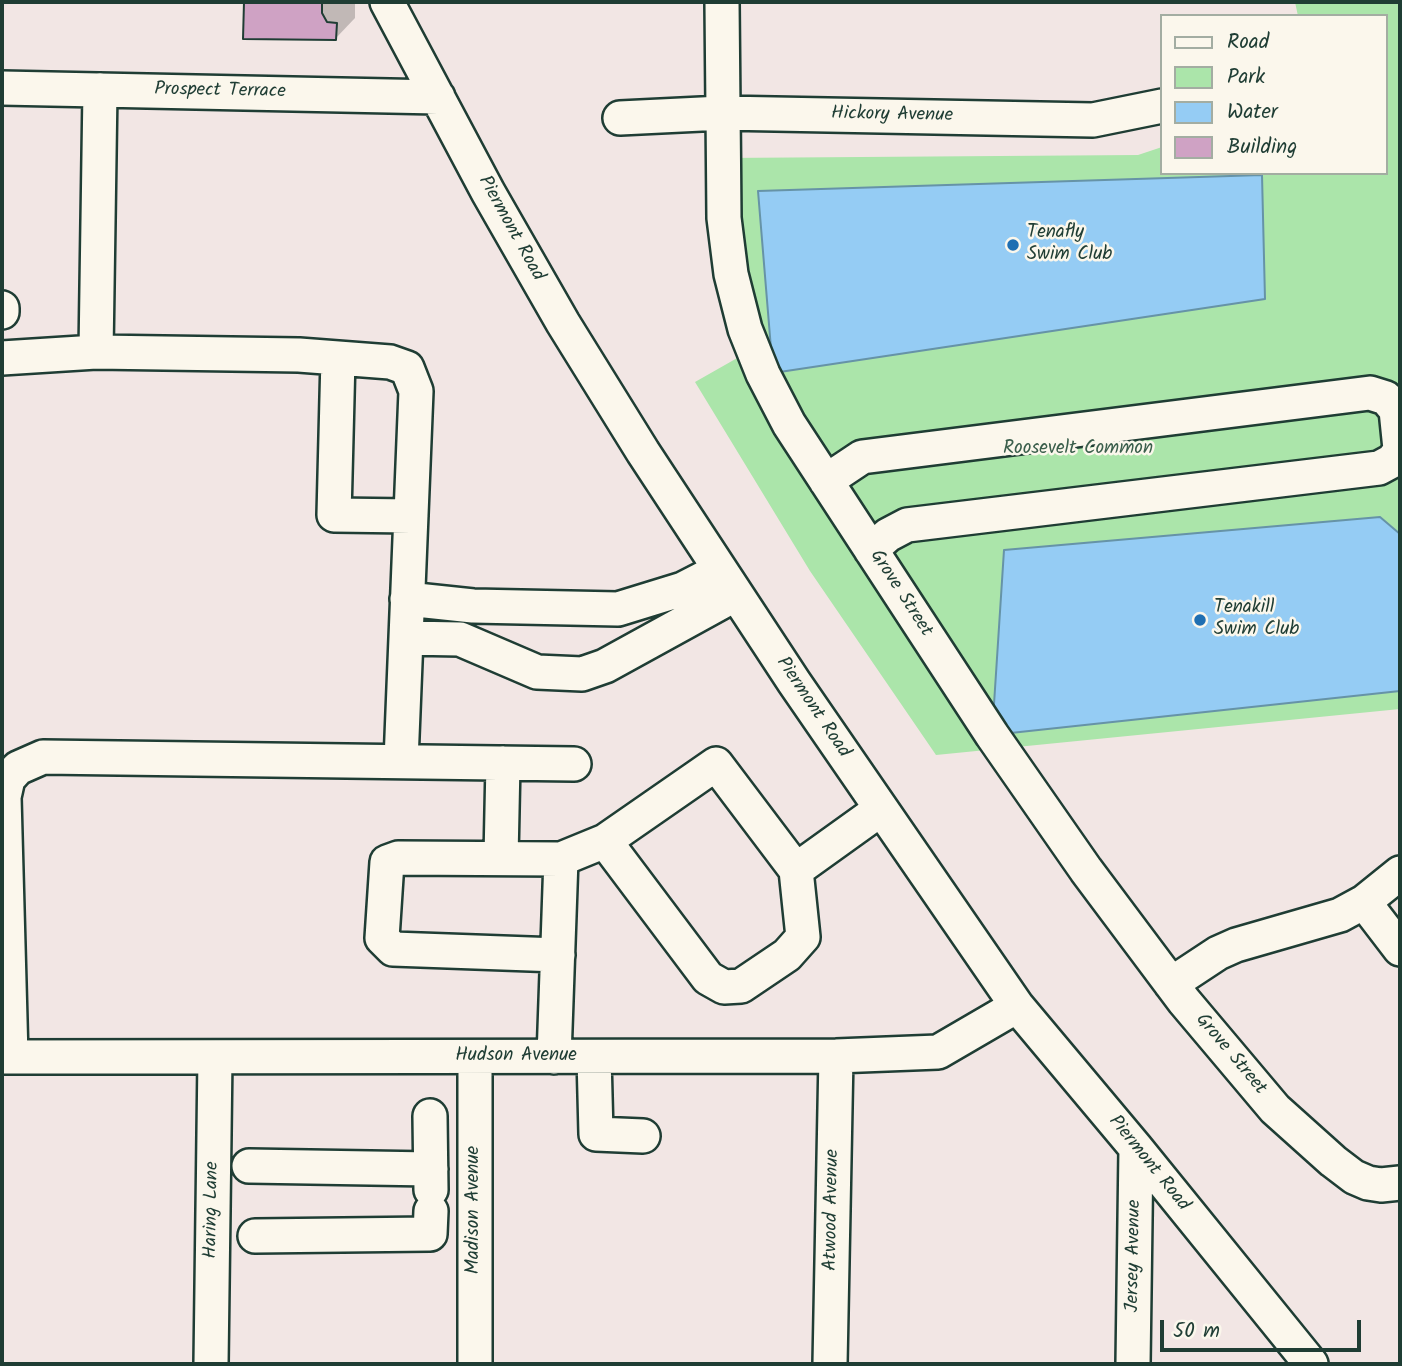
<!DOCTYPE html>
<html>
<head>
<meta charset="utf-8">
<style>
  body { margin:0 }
  #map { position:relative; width:1402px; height:1366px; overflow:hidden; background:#f2e6e4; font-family:Kalam,sans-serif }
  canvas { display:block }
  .frame { position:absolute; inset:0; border:4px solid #1f3d34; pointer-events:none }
  .legend { position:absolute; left:1160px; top:14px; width:228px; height:161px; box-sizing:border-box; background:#fbf7ec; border:2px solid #a3ada2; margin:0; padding:9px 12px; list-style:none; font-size:21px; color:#1f3d34 }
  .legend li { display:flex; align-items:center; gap:14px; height:35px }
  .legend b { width:35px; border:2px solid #a3ada2 }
  .scale { position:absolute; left:1160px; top:1320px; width:201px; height:32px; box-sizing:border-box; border:4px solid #1f3d34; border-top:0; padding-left:9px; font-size:21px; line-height:24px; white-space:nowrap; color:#1f3d34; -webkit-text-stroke:5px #fbf7ec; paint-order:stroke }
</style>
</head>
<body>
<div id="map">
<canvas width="1402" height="1366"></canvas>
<div class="frame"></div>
<ul class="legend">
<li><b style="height:9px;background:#fbf7ec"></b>Road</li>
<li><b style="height:19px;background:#abe5aa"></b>Park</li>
<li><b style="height:19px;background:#95ccf4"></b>Water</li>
<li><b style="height:19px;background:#cfa2c4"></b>Building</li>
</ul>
<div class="scale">50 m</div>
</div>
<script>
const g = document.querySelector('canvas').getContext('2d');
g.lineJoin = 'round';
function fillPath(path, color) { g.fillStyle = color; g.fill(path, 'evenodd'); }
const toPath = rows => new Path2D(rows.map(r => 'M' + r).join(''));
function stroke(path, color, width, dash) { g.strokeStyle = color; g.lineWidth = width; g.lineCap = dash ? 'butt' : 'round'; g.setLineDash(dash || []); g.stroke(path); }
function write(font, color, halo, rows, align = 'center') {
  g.font = font + ' Kalam,sans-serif'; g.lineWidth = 5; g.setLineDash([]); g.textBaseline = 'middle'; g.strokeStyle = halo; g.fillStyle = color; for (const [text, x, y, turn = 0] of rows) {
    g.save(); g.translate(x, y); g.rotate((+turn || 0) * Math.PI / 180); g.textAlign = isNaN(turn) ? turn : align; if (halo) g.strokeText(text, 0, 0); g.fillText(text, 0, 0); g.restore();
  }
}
const green = toPath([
  [1295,2,1400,2,1400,709,936,755,810,571,695,382,739,357,723,158,1138,155,1162,147,1162,173,1386,173,1386,16,1298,16]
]);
const water = toPath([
  [1262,175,1265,299,773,373,758,191,1262,175],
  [1380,517,1400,534,1400,691,992,735,1004,550,1380,517]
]);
const shadow = toPath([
  [246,2,346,2,355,4,355,18,336,38,245,37]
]);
const building = toPath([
  [244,2,322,2,322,13,327,22,337,23,336,40,243,39,244,2]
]);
const minor = toPath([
  [387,2,488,192,563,323,643,452,794,682,1017,1006,1136,1148,1311,1364],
  [722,2,724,218,731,274,745,329,763,374,789,424,992,735,1086,870,1184,1001,1275,1109,1333,1161,1354,1177,1368,1183,1381,1185,1400,1183],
  [2,88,438,97],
  [100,90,96,352,299,355,390,362,407,368,416,391,401,761],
  [620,118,722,113,1093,120,1162,106],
  [2,308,2,312],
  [2,358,96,352],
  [338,358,334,515,411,516],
  [826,481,862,457,1370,393,1386,398,1396,410,1400,449],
  [871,550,888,535,907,525,1379,468,1392,461,1400,451],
  [407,599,473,606,618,609,683,589,720,570],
  [406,638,460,639,537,672,582,674,605,666,736,594],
  [501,858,503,763],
  [796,870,881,809],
  [1364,902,1400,949],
  [558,955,393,949,382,938,387,862,398,858,561,859],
  [1171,984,1218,953,1236,945,1340,915,1364,902,1400,873],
  [2,1057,836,1056,938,1052,1017,1006],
  [11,1057,4,797,8,779,18,768,43,757,574,764],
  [475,1057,475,1364],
  [554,1057,561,859,605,841,716,764,796,870,803,937,787,955,741,986,724,987,708,978,605,841],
  [594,1057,596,1134,643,1136],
  [430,1116,431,1190],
  [249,1166,431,1169],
  [255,1236,430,1234,431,1211],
  [211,1364,215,1057],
  [830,1364,836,1056],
  [1133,1364,1136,1148]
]);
const markers = [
  [1013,245,7,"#1f6fb2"],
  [1200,620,7,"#1f6fb2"]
];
const streetNames = [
  ["Prospect Terrace",220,92,1],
  ["Hickory Avenue",892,116,1],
  ["Piermont Road",510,229,61],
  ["Grove Street",900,594,57],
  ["Piermont Road",812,708,56],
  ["Grove Street",1230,1055,50],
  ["Hudson Avenue",516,1057],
  ["Piermont Road",1148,1164,51],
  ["Haring Lane",213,1210,-89],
  ["Madison Avenue",475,1210,-90],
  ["Atwood Avenue",833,1210,-89],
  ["Jersey Avenue",1135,1256,-89]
];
const poiNames = [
  ["Tenafly",1027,234],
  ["Swim Club",1027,256],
  ["Tenakill",1214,609],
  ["Swim Club",1214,631]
];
const parkNames = [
  ["Roosevelt Common",1078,450]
];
fillPath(green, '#abe5aa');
fillPath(water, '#95ccf4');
stroke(water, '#6693a7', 2);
fillPath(shadow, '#0003');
fillPath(building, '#cfa2c4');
stroke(building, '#1f3d34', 2);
stroke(minor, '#1f3d34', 38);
stroke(minor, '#fbf7ec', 33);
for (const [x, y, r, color] of markers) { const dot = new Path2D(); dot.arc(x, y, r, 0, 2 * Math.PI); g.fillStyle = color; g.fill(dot); stroke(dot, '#fbf7ec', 2.5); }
write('19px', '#1f3d34', '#fbf7ec', streetNames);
write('19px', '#1f3d34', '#fbf7ec', poiNames, 'left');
write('19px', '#3b5f4c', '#fbf7ec', parkNames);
</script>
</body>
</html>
